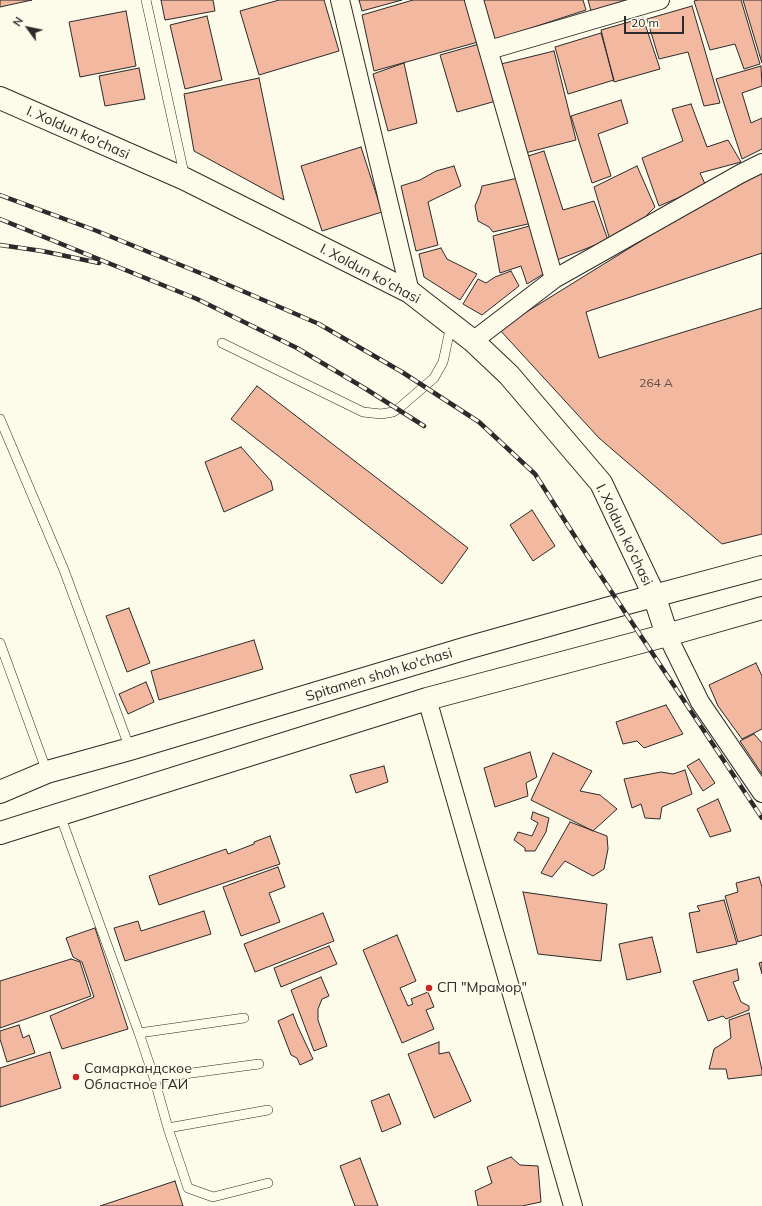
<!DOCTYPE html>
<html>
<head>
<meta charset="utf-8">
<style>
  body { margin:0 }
  #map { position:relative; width:762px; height:1206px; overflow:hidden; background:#fdfbea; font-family:Mulish,sans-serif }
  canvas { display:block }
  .north { position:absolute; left:8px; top:8px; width:40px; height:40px; -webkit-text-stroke:3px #fdfbea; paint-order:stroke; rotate:303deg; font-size:11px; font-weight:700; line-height:16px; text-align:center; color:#2b2b2b }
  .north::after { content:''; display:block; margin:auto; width:14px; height:18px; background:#2b2b2b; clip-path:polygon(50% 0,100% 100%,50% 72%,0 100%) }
  .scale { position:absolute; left:624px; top:16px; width:60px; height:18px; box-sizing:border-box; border:2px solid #2b2b2b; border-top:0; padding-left:5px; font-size:12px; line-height:14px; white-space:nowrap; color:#2b2b2b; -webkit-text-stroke:3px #fdfbea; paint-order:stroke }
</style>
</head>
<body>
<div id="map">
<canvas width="762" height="1206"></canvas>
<div class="north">N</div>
<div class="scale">20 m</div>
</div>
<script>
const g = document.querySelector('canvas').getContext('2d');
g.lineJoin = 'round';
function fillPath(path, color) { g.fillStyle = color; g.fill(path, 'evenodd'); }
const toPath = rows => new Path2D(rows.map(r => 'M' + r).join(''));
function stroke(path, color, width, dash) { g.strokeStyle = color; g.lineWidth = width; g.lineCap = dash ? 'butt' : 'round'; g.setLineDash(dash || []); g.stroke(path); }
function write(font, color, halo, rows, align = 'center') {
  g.font = font + ' Mulish,sans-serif'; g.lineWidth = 3; g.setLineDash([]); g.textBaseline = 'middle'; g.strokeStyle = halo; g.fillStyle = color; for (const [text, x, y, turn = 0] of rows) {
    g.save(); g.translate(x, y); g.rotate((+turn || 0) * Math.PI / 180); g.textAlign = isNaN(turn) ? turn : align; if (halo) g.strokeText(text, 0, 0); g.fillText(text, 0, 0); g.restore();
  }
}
const building = toPath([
  [0,0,32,0,0,7,0,0],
  [161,0,213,0,215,11,165,20,161,0],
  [279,0,324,0,339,51,259,75,240,11,279,0],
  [359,0,402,0,362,11,359,0],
  [413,0,467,0,478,42,374,71,362,15,413,0],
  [482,0,583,0,586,10,494,40,482,0],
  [588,0,627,0,591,11,588,0],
  [698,0,741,0,760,64,744,69,735,44,710,50,694,1,698,0],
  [743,0,762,0,762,63,743,0],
  [692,6,720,103,704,106,688,52,659,59,647,19,692,6],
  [126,11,136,66,80,77,69,22,126,11],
  [207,16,222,80,185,89,170,25,207,16],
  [643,18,660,69,614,82,601,30,643,18],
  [601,33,614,80,568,94,555,47,601,33],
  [479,44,496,101,457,112,440,55,479,44],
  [554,51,576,140,525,153,501,64,554,51],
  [404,63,417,123,388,131,373,74,404,63],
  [761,66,762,86,742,93,751,123,762,118,762,149,742,159,716,79,761,66],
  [139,68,145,99,105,106,99,76,139,68],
  [259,78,284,200,194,151,184,94,259,78],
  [621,100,628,123,598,134,611,176,592,183,571,116,621,100],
  [691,104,707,147,728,140,741,162,700,173,706,186,659,206,642,158,683,141,672,109,691,104],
  [361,147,382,212,322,231,301,166,361,147],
  [544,151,563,210,594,201,608,240,552,262,525,157,544,151],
  [454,166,461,186,428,202,438,245,416,251,401,186,420,180,436,171,454,166],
  [637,166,655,207,633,229,610,240,594,187,637,166],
  [762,173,762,534,722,544,599,438,499,329,691,210,762,173],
  [518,178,532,223,493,232,489,227,478,221,475,206,480,194,482,186,518,178],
  [533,225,545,273,527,284,521,266,500,273,493,236,533,225],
  [441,248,447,259,477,274,460,300,424,277,419,254,441,248],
  [762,253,762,308,599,358,586,312,762,253],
  [511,271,519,286,482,315,463,304,478,279,486,283,495,277,511,271],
  [257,386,468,548,442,584,231,419,257,386],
  [241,447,271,481,273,490,224,512,205,462,241,447],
  [532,510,555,546,533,561,510,525,532,510],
  [129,608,150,663,127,672,106,616,129,608],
  [254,640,263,669,159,700,151,671,254,640],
  [756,663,762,676,762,729,742,739,718,706,709,685,756,663],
  [146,682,154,702,128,714,119,694,146,682],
  [666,705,683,734,644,748,637,741,623,744,616,722,666,705],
  [754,734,762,743,762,774,740,741,754,734],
  [530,752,537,777,526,783,528,796,495,807,484,768,530,752],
  [553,753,592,771,580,791,600,795,617,809,593,831,531,800,553,753],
  [699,759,715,783,703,791,687,766,699,759],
  [384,766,388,782,356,793,350,775,384,766],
  [685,770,692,794,662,807,660,819,645,818,641,804,632,808,624,779,661,772,673,774,685,770],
  [718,799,731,831,710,837,697,809,718,799],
  [533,812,549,818,546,832,535,851,525,851,525,848,514,840,518,832,532,836,538,823,531,819,533,812],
  [570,822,607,836,608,849,604,869,593,876,565,861,552,877,541,873,570,822],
  [270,836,280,864,159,905,149,876,226,849,228,854,254,844,254,842,270,836],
  [278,867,285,887,269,893,280,922,241,936,223,887,278,867],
  [759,877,762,887,762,935,738,942,725,896,738,892,736,883,759,877],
  [523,892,607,904,601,961,538,954,523,892],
  [724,900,737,944,697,953,689,913,700,911,697,906,724,900],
  [204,911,211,934,125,961,114,928,138,921,141,931,204,911],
  [323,913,334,941,255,972,244,944,323,913],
  [95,928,128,1029,62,1049,50,1016,94,997,82,962,73,957,66,938,95,928],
  [397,935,416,981,400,988,408,1006,413,1004,411,999,428,992,434,1007,426,1010,434,1029,402,1043,363,950,397,935],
  [652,937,661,972,627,980,619,944,652,937],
  [329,946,337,964,281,987,274,968,329,946],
  [71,959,80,962,91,996,0,1028,0,981,71,959],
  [762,962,762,974,759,963,762,962],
  [737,969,739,980,733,982,741,1002,749,1006,749,1010,726,1019,723,1016,708,1021,693,981,737,969],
  [321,977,329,996,322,999,318,1009,318,1020,327,1046,314,1051,291,990,321,977],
  [749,1013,762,1070,762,1075,728,1079,726,1069,709,1069,714,1049,731,1038,729,1020,749,1013],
  [293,1014,298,1027,313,1059,300,1065,297,1058,291,1055,278,1021,293,1014],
  [19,1025,23,1038,29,1035,35,1053,7,1062,0,1039,0,1031,19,1025],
  [439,1042,439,1054,449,1052,471,1101,434,1118,408,1054,439,1042],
  [50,1052,61,1088,0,1107,0,1068,50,1052],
  [389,1094,401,1124,382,1132,371,1101,389,1094],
  [511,1157,520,1165,538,1166,541,1202,522,1206,478,1206,475,1191,492,1183,487,1167,511,1157],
  [360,1158,378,1206,355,1206,340,1166,360,1158],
  [175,1181,183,1206,100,1206,175,1181]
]);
const lane = toPath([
  [146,0,185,178],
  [222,343,363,412,381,414,393,412,398,409,434,378,443,362,451,325],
  [0,419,64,570,130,749],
  [0,643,47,772],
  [60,815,139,1033,154,1078,168,1128,188,1188,213,1197,268,1183],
  [139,1033,244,1018],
  [154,1078,259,1064],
  [168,1128,268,1110]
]);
const street = toPath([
  [340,0,410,292],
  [474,0,554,279],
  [489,50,660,0],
  [473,341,554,279,740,174,762,163],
  [667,635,700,702,762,793],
  [427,699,573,1206]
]);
const secondary = toPath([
  [0,98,185,179,410,292,473,341,509,375,601,483,654,595,667,635]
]);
const primary = toPath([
  [0,792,47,772,130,749,467,648,620,605,762,567],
  [0,833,427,699,667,635,762,608]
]);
const rail = toPath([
  [0,195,97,231,210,277,319,324,402,372,479,422,535,474,581,546,762,818],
  [0,219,197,299,297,348,366,389,424,426],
  [0,245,42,251,99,263]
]);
const markers = [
  [429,988,4,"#c62828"],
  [76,1077,4,"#c62828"]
];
const numberNames = [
  ["264 A",656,383]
];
const streetNames = [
  ["I. Xoldun ko'chasi",78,133,24],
  ["I. Xoldun ko'chasi",370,274,28],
  ["I. Xoldun ko'chasi",624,535,64],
  ["Spitamen shoh ko'chasi",379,675,-17]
];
const poiNames = [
  ["СП \"Мрамор\"",437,988],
  ["Самаркандское",84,1069],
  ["Областное ГАИ",84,1085]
];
fillPath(building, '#f2b8a0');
stroke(building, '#2b2b2b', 1);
stroke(lane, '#2b2b2b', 10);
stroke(street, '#2b2b2b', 20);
stroke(secondary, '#2b2b2b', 24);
stroke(primary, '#2b2b2b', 24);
stroke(lane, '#fdfbea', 9);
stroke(street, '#fdfbea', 18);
stroke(secondary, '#fdfbea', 22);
stroke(primary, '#fdfbea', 22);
stroke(rail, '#2b2b2b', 4.5);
stroke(rail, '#fdfbea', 3, [9]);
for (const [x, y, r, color] of markers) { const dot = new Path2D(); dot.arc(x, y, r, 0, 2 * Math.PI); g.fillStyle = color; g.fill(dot); stroke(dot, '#fdfbea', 1.5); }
write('12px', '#5d4e48', null, numberNames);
write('14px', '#2b2b2b', '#fdfbea', streetNames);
write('14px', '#2b2b2b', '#fdfbea', poiNames, 'left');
</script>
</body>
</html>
